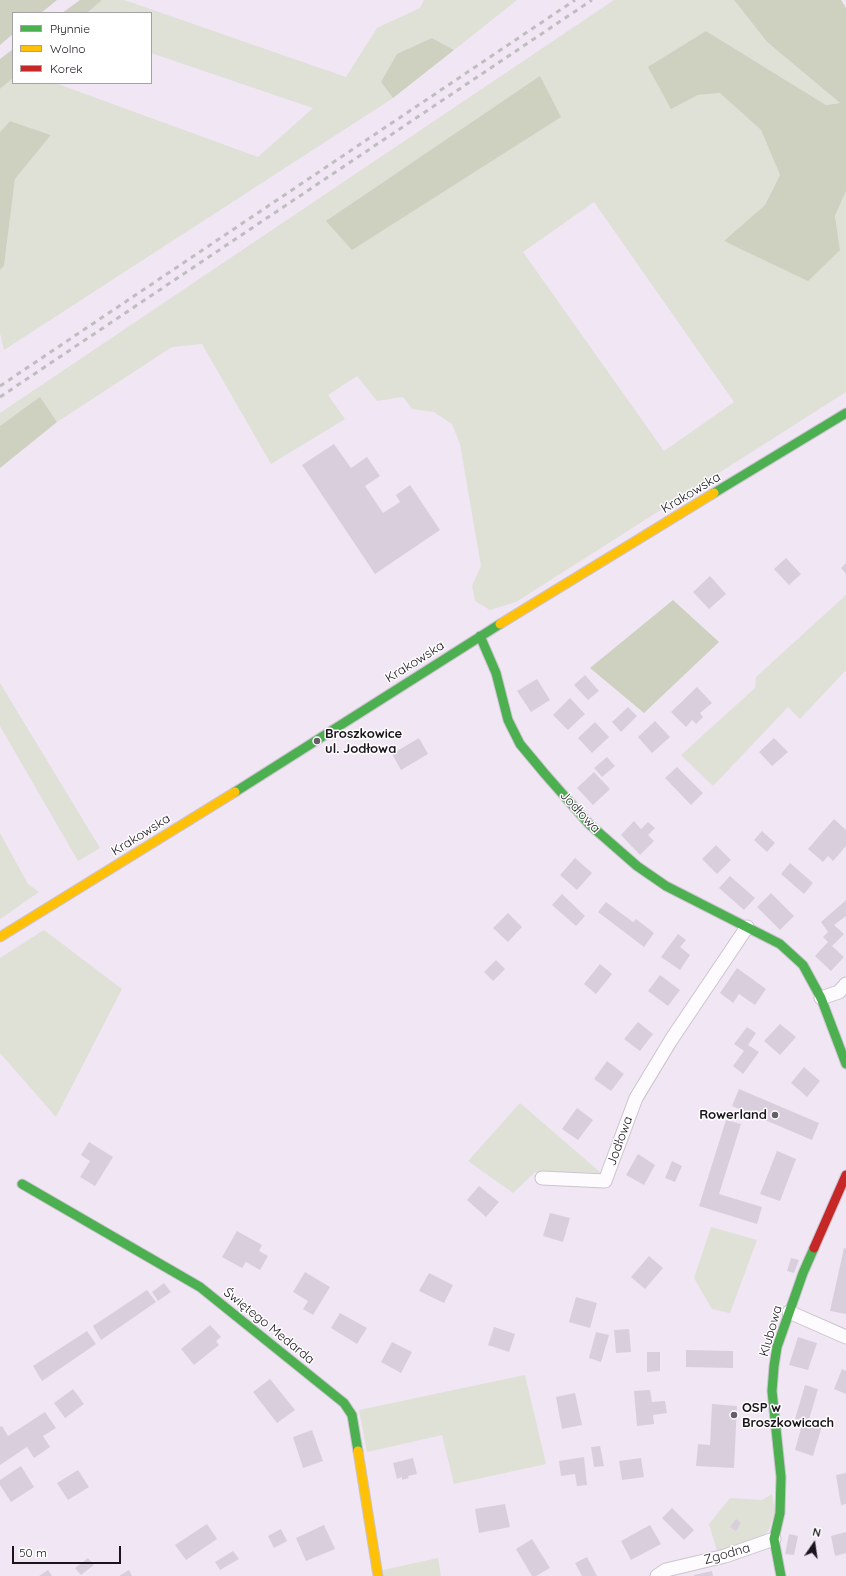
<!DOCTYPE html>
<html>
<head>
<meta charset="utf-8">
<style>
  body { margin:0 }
  #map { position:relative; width:846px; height:1576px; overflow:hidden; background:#f0e6f4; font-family:Quicksand,sans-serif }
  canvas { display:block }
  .legend { position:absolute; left:12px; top:12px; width:140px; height:72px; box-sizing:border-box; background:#fff; border:1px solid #a4a1a5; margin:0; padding:5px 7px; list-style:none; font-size:12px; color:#1b141d }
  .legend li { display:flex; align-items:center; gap:8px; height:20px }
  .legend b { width:20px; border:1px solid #a4a1a5 }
  .north { position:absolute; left:794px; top:1524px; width:40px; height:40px; -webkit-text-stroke:3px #fff; paint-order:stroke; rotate:13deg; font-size:11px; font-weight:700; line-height:16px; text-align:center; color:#1b141d }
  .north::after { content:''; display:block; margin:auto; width:14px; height:18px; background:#1b141d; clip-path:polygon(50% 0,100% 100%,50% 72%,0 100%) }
  .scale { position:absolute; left:12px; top:1546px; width:109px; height:18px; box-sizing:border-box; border:2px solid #1b141d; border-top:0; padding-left:5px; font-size:12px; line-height:14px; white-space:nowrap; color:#1b141d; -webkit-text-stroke:3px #fff; paint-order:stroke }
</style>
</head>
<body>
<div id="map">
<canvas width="846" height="1576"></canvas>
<ul class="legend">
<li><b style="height:5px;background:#4caf50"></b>Płynnie</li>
<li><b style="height:5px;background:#ffc107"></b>Wolno</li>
<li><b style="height:5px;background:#c62828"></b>Korek</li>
</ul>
<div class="north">N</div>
<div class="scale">50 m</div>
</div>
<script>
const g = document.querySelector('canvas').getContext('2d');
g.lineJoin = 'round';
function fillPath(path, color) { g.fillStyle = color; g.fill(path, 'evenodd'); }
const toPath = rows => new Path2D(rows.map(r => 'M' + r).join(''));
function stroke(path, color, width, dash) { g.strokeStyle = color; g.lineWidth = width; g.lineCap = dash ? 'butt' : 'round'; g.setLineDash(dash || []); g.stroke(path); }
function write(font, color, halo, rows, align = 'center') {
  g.font = font + ' Quicksand,sans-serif'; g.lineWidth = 3; g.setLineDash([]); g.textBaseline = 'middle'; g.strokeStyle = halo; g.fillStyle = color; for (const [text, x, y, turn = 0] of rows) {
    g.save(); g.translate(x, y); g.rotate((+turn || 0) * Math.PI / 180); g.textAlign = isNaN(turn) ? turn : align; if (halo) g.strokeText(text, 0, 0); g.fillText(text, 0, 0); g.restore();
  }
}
const green = toPath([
  [102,0,124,0,346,77,377,28,420,8,424,0,517,0,454,50,432,38,381,82,393,98,4,350,0,333,0,270,4,266,15,179,51,135,10,121,0,132,0,89,13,78,13,83,55,83,258,157,313,108,151,53,151,13,87,13],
  [614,0,734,0,767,42,840,103,826,105,706,31,671,108,698,95,721,93,761,130,780,175,765,205,724,242,840,250,835,216,846,191,846,392,516,602,490,610,475,601,472,586,481,566,460,444,452,424,434,412,412,409,403,397,377,401,357,376,328,395,345,419,271,464,202,344,172,347,57,422,40,398,0,426,0,413],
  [594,202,734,402,664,451,523,252],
  [846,595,846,670,800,719,788,707,713,786,681,755,755,688,756,677],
  [0,683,100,848,78,861,0,726],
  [0,833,28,884,39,892,0,919],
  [44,930,122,989,56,1117,0,1053,0,958],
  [520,1103,601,1173,535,1172,513,1193,468,1161],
  [711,1227,757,1240,730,1313,712,1309,694,1278],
  [525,1375,546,1464,454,1484,442,1435,367,1452,359,1410],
  [772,1494,775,1511,769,1530,758,1541,718,1554,709,1524,730,1498,762,1500],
  [438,1558,441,1576,383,1576,383,1570]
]);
const forest = toPath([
  [0,0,57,0,41,13,13,13,13,34,0,45],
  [80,0,102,0,87,13,62,13],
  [734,0,841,0,846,8,846,191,835,216,840,250,808,281,724,241,765,205,780,175,761,130,720,93,698,95,671,109,648,67,706,31,826,105,840,103,767,42],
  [432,38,454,50,393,98,381,82,397,54],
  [13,49,13,78,0,89,0,59],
  [540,76,561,117,352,250,326,221],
  [10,121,51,135,15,179,4,266,0,270,0,132],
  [40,397,57,422,0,468,0,426],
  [673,600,719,642,644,713,590,668]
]);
const building = toPath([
  [334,444,351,468,367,457,380,476,365,486,383,513,400,502,396,495,410,485,440,530,375,574,302,465],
  [786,558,801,574,789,585,774,569],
  [846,563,846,574,841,568],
  [710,576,726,594,709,609,693,592],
  [585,675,599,691,588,700,574,685],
  [537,679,550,700,531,712,517,691],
  [697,687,712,703,700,713,703,717,696,724,692,720,686,727,671,712],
  [570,698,585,714,568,730,553,715],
  [628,707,637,716,621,732,612,722],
  [655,721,670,737,652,753,638,737],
  [595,722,609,737,592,753,578,738],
  [419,738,428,754,401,770,392,754],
  [774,738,788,752,772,766,759,752],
  [607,757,615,766,602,777,594,768],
  [677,767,703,793,691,805,665,778],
  [594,772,610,789,593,805,577,788],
  [834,819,846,830,846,846,833,861,828,856,823,862,808,849],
  [634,821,641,829,648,822,655,828,648,835,654,841,640,855,621,835],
  [762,831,775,843,767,852,754,840],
  [716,845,731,860,717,874,702,859],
  [575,858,592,873,577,890,560,875],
  [790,863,813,883,804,894,781,874],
  [730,876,755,898,744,910,719,888],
  [771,893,794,916,780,930,757,907],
  [562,894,585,916,576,926,552,905],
  [846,900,846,916,834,925,844,934,832,946,844,957,831,971,815,956,828,942,823,937,828,932,821,922],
  [606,902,633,922,636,919,654,933,644,947,598,912],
  [508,913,522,927,508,942,493,928],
  [678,934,686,940,680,947,690,955,680,970,661,957],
  [496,960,505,969,493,981,484,972],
  [600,964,612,974,596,994,584,984],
  [737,968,766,989,755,1005,739,994,733,1003,720,993],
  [660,975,680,990,668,1006,648,991],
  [638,1022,653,1034,640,1051,624,1039],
  [780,1024,796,1037,780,1055,764,1041],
  [747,1027,756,1033,748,1045,759,1052,743,1074,733,1066,744,1051,734,1044],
  [607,1061,624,1074,611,1091,594,1079],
  [804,1067,820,1081,807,1097,791,1083],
  [739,1089,819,1123,812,1140,732,1106],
  [577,1108,593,1120,578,1140,562,1129],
  [726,1120,741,1124,719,1194,762,1207,757,1224,699,1206],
  [89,1142,113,1157,95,1186,80,1177,90,1161,81,1155],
  [777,1151,796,1159,780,1201,760,1194],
  [638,1154,655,1165,644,1185,626,1175],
  [672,1161,682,1166,675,1182,665,1178],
  [479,1186,499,1202,486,1217,467,1200],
  [550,1213,570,1218,563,1242,543,1236],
  [237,1231,262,1245,259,1251,268,1256,260,1270,246,1262,242,1268,222,1257],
  [844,1248,846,1249,846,1314,830,1311],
  [649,1256,663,1268,645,1289,631,1277],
  [791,1258,799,1260,794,1273,787,1271],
  [305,1272,330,1287,313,1315,303,1309,308,1301,293,1292],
  [429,1273,453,1285,444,1303,419,1291],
  [164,1283,171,1292,158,1301,152,1292],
  [147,1290,156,1302,101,1340,93,1326],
  [576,1297,597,1303,590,1328,569,1322],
  [340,1313,367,1328,357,1344,331,1328],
  [210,1325,221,1337,216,1341,219,1345,194,1365,181,1349],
  [494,1327,515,1334,509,1352,488,1345],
  [629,1329,631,1352,616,1353,614,1330],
  [87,1331,96,1344,42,1381,33,1366],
  [596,1332,609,1335,601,1362,589,1358],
  [798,1337,817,1343,808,1370,789,1365],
  [392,1342,412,1352,401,1373,381,1362],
  [686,1350,733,1351,733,1368,686,1367],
  [647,1352,660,1352,660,1371,647,1372],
  [842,1369,846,1371,846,1394,834,1389],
  [270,1379,295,1410,277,1423,253,1392],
  [805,1385,818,1389,808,1423,822,1426,813,1456,795,1450,803,1421,795,1419],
  [73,1389,84,1404,65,1418,54,1403],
  [650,1390,652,1402,665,1401,667,1413,653,1415,654,1424,637,1426,634,1391],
  [575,1393,582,1425,562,1429,556,1397],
  [712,1404,737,1406,734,1468,696,1466,698,1444,710,1445],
  [45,1412,56,1428,43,1436,50,1447,34,1458,27,1447,0,1465,0,1427,2,1426,8,1436],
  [312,1430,323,1461,303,1468,293,1437],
  [600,1446,604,1466,594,1467,591,1447],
  [584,1457,587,1485,577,1486,575,1474,561,1476,559,1461],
  [413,1458,417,1474,408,1476,409,1478,402,1480,402,1477,397,1479,393,1463],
  [641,1458,644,1477,622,1480,619,1461],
  [21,1466,34,1487,11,1502,0,1485,0,1480],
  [78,1470,89,1487,68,1500,57,1483],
  [846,1473,846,1504,841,1505,836,1475],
  [505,1504,510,1527,479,1533,475,1509],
  [672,1508,694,1530,684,1540,662,1518],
  [736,1519,741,1523,736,1531,730,1527],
  [207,1524,217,1539,186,1560,175,1545],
  [324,1525,335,1549,306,1561,296,1538],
  [650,1525,661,1544,631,1560,621,1541],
  [281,1529,287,1541,274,1548,268,1536],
  [846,1532,846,1553,835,1556,831,1536],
  [789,1534,798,1536,794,1555,785,1554],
  [532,1539,550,1568,536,1576,532,1576,516,1549],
  [233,1551,239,1559,220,1570,215,1562],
  [587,1557,597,1576,582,1576,575,1563],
  [88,1558,94,1565,81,1575,75,1568],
  [48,1570,52,1576,39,1576],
  [129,1570,132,1576,119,1576],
  [712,1571,713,1576,694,1576,694,1575]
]);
const street = toPath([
  [821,998,839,992,846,984],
  [542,1178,605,1181,636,1098,671,1040,747,927],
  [789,1312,846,1337],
  [657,1576,666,1570,725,1556,774,1539]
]);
const fast = toPath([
  [714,493,846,413],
  [480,636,496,673,508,720,520,744,545,774,589,824,637,866,666,886,780,944,803,965,821,998,846,1064],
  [235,792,500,624],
  [22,1184,200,1287,344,1403,352,1415,358,1451],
  [781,1576,774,1539,780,1513,781,1477,772,1391,774,1366,777,1347,803,1273,814,1248]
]);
const slow = toPath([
  [500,624,714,493],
  [0,937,235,792],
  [358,1451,378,1576]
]);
const jam = toPath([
  [814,1248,846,1175]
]);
const rail = toPath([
  [0,386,575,0],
  [0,397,592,0]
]);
const markers = [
  [317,741,4,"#665e68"],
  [775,1115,4,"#665e68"],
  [734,1415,4,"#665e68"]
];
const streetNames = [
  ["Krakowska",691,493,-31],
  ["Krakowska",415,662,-32],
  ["Jodłowa",580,812,47],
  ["Krakowska",141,835,-32],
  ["Jodłowa",620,1141,-70],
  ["Świętego Medarda",269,1326,39],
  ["Klubowa",771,1331,-74],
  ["Zgodna",727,1554,-16]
];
const poiNames = [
  ["Broszkowice",325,734],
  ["ul. Jodłowa",325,749],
  ["Rowerland",767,1115,"right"],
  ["OSP w",742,1408],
  ["Broszkowicach",742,1423]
];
fillPath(green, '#dfe0d6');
fillPath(forest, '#ced1c0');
fillPath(building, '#d9cfdc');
stroke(street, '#ccc4cf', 15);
stroke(fast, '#ccc4cf', 11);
stroke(slow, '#ccc4cf', 11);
stroke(jam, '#ccc4cf', 11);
stroke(street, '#fdfbfd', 13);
stroke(fast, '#4caf50', 9);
stroke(slow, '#ffc107', 9);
stroke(jam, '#c62828', 9);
stroke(rail, '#c0bdc0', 3, [5, 5]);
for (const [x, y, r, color] of markers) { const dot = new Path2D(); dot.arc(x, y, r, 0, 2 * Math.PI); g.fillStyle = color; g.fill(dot); stroke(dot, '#fff', 1.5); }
write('13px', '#1b141d', '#fff', streetNames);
write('bold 13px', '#1b141d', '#fff', poiNames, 'left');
</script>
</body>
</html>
